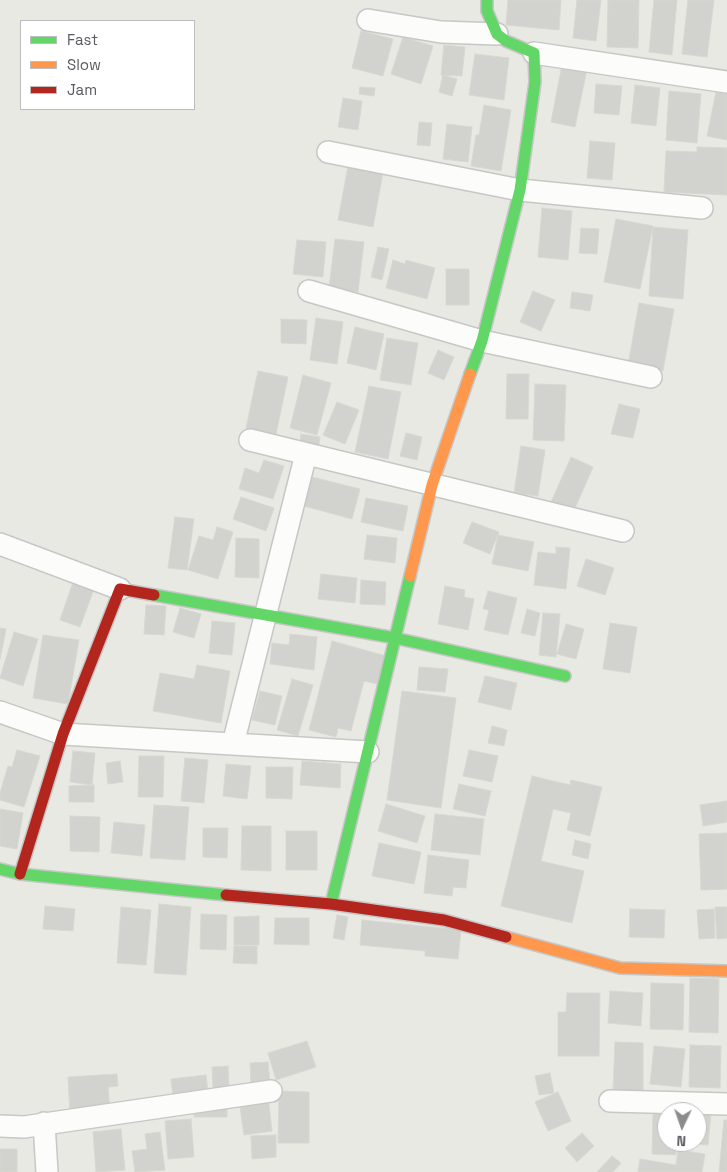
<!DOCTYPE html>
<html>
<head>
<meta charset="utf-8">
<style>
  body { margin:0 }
  #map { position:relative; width:727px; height:1172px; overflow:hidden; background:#e8e9e3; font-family:"Space Grotesk",sans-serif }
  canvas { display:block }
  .legend { position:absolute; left:20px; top:20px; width:175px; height:90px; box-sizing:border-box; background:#fff; border:1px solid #bdbdbf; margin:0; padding:6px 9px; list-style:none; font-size:15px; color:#595a60 }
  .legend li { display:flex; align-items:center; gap:10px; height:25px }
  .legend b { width:25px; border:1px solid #bdbdbf }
  .north { position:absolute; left:657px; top:1102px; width:50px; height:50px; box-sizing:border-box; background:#fff; border:1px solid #bdbdbf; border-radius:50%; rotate:183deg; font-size:14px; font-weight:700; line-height:20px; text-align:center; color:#595a60 }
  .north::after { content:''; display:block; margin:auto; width:18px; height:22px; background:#8b8c8e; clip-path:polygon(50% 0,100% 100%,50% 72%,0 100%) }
</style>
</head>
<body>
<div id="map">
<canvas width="727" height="1172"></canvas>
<ul class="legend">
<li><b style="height:6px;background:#63d668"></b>Fast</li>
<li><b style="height:6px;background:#ff974d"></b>Slow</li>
<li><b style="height:6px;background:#b3261e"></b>Jam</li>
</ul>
<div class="north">N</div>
</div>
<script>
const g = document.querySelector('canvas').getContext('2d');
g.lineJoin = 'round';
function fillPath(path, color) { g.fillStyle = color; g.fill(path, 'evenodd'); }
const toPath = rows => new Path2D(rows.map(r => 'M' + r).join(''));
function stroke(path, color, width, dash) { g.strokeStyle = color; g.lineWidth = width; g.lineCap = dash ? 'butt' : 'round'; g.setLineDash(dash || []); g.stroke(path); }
const building = toPath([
  [508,0,561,0,559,30,506,25,508,0],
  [577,0,601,0,596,41,573,38,577,0],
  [608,0,639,0,638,48,607,47,608,0],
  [654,0,677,0,672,55,649,52,654,0],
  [688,0,714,0,707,57,682,54,688,0],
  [361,31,393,39,383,76,352,68,361,31],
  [403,37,433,46,421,84,391,74,403,37],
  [444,45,465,47,462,76,441,75,444,45],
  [475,54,509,58,504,100,469,95,475,54],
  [562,65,587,69,575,127,551,122,562,65],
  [443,75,457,79,452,96,439,92,443,75],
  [596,84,622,86,619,115,594,113,596,84],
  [635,85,660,88,656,126,631,123,635,85],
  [360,87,375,88,374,96,359,94,360,87],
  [669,91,701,94,697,143,666,140,669,91],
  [716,92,727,94,727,140,707,136,716,92],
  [343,98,362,101,358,130,338,127,343,98],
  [484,105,511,110,501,171,471,166,476,135,479,135,484,105],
  [419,122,432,123,430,146,417,145,419,122],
  [447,124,472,127,468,162,443,159,447,124],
  [590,141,615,143,612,180,587,178,590,141],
  [697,147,727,148,727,195,664,192,666,151,697,152,697,147],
  [348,166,383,173,373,227,338,220,348,166],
  [542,208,572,211,568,260,538,257,542,208],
  [616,219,653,226,640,289,604,282,616,219],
  [653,227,688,230,683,299,649,296,653,227],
  [581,228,599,229,597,254,579,253,581,228],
  [335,239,364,242,358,292,329,288,335,239],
  [297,240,326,242,323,277,293,274,297,240],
  [378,247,389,249,382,280,371,277,378,247],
  [393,260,405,264,406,260,435,268,427,299,386,288,393,260],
  [446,269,469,269,469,305,446,305,446,269],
  [533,291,555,300,541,331,520,322,533,291],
  [572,292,593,295,590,311,570,308,572,292],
  [639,303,674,309,663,371,628,365,639,303],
  [316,318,343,322,337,364,310,360,316,318],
  [281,319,307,320,306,344,281,343,281,319],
  [355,327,384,334,376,370,347,363,355,327],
  [387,338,418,343,411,385,380,380,387,338],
  [438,350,454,357,444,380,428,373,438,350],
  [258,371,288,377,276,434,246,428,258,371],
  [507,374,529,374,528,419,506,419,507,374],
  [303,375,331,383,317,435,290,428,303,375],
  [535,384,566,385,564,441,533,440,535,384],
  [369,386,401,392,388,459,355,452,369,386],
  [337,402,359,410,345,444,323,435,337,402],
  [619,404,640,409,633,438,611,434,619,404],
  [406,433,422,437,417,460,400,456,406,433],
  [301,434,320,437,318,451,299,448,301,434],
  [521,446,545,450,538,496,514,493,521,446],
  [571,457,593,467,573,513,551,502,571,457],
  [264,460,284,466,273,499,239,489,245,468,259,473,264,460],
  [312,477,360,489,352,519,304,506,312,477],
  [241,497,274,508,266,531,233,519,241,497],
  [366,498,408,506,403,531,361,522,366,498],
  [175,517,194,519,187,570,168,568,175,517],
  [472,522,499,532,490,554,463,543,472,522],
  [217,527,233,532,218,579,188,570,199,536,213,540,217,527],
  [367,535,397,538,395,563,364,559,367,535],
  [498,535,534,542,528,571,492,564,498,535],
  [236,538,259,539,259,578,235,577,236,538],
  [556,547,570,548,566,589,534,585,538,552,556,554,556,547],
  [586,559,614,568,605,595,577,586,586,559],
  [76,573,97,581,80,627,60,620,76,573],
  [321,574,357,578,355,603,318,599,321,574],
  [361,580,386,582,385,605,360,604,361,580],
  [445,586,465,590,464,597,474,599,468,630,438,624,445,586],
  [488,591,517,598,508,635,484,630,489,610,483,609,488,591],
  [146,605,166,606,164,635,144,634,146,605],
  [180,608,201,614,194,638,173,632,180,608],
  [527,609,540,613,535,636,521,633,527,609],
  [543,613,560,614,556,657,539,655,543,613],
  [212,621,235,623,232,655,209,653,212,621],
  [610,623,637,627,630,673,603,669,610,623],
  [566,624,584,629,576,659,557,654,566,624],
  [0,628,6,629,0,659,0,628],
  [14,632,38,639,23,686,0,678,14,632],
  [290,634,317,637,314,670,270,664,272,643,289,645,290,634],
  [43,635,79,640,68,704,33,698,43,635],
  [332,641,386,656,378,684,364,681,351,731,338,728,336,737,309,730,332,641],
  [197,665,230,671,221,723,153,711,160,673,194,679,197,665],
  [419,667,448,669,445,692,417,690,419,667],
  [485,676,517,683,511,710,478,702,485,676],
  [292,679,313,685,298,736,277,730,292,679],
  [260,691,282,696,275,725,252,720,260,691],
  [402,691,456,698,441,808,387,800,402,691],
  [492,726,507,730,504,746,488,743,492,726],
  [17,750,40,756,24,807,0,800,0,793,8,766,12,767,17,750],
  [469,750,498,756,492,782,463,776,469,750],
  [73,751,95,753,92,785,70,782,73,751],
  [139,756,164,756,163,797,138,797,139,756],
  [185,758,208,760,204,803,181,801,185,758],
  [120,761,123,782,108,784,106,763,120,761],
  [302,761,341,764,340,788,300,785,302,761],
  [226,764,251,766,247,799,223,796,226,764],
  [266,767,293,767,292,799,266,798,266,767],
  [532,776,570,785,571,780,602,787,590,836,567,830,571,813,553,809,541,861,584,871,572,923,501,906,532,776],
  [459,784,491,791,485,816,453,809,459,784],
  [94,785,94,802,69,802,69,786,94,785],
  [727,801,727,822,703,826,700,805,727,801],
  [386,804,425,816,417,843,378,831,386,804],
  [154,805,189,807,185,860,150,858,154,805],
  [0,809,23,813,17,849,0,846,0,809],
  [435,814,484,819,480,855,431,850,435,814],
  [70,816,100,817,99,852,70,851,70,816],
  [114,822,145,825,142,856,111,853,114,822],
  [242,826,271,826,271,871,241,870,242,826],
  [203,828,228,828,227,858,203,857,203,828],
  [286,831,317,831,317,870,286,870,286,831],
  [727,833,727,889,701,890,699,834,727,833],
  [575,840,591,844,588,859,572,855,575,840],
  [379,843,421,852,414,884,372,876,379,843],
  [428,855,469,860,466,888,453,887,452,896,424,893,428,855],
  [159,904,191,907,186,975,154,973,159,904],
  [45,906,75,909,73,931,43,929,45,906],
  [121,907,151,910,146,965,117,963,121,907],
  [715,907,727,907,727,938,717,939,715,907],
  [630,909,665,910,664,938,629,937,630,909],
  [714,909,715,938,699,939,697,910,714,909],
  [201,914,227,915,226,950,200,949,201,914],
  [337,915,348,917,344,940,333,938,337,915],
  [259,916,259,945,234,945,234,917,259,916],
  [275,918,309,918,309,945,274,944,275,918],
  [362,920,461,930,458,959,425,956,425,951,360,945,362,920],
  [234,946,257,946,257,964,233,963,234,946],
  [690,978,719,979,718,1033,689,1032,690,978],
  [651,983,684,984,683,1030,650,1029,651,983],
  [610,991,643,993,641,1026,608,1023,610,991],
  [567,993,600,993,599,1056,558,1056,558,1012,566,1012,567,993],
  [307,1041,316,1067,276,1080,268,1053,307,1041],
  [615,1042,643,1043,643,1091,613,1090,615,1042],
  [690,1045,721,1046,720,1088,689,1087,690,1045],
  [654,1046,685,1049,681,1087,650,1084,654,1046],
  [268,1062,270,1085,251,1087,250,1063,268,1062],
  [228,1066,229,1087,213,1088,212,1067,228,1066],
  [550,1073,554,1093,539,1095,535,1076,550,1073],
  [117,1074,118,1086,108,1087,110,1111,70,1114,68,1077,117,1074],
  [206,1075,208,1093,173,1097,171,1079,206,1075],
  [279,1091,309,1092,309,1143,278,1143,279,1091],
  [558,1092,571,1121,548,1131,535,1102,558,1092],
  [268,1096,272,1131,244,1135,239,1100,268,1096],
  [227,1104,227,1117,194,1117,194,1105,227,1104],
  [653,1112,667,1112,667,1142,676,1142,676,1155,652,1154,653,1112],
  [697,1113,711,1114,708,1145,680,1143,697,1142,697,1113],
  [191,1119,194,1157,168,1159,165,1121,191,1119],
  [724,1120,727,1120,727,1172,719,1172,724,1120],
  [121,1129,125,1170,96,1172,93,1132,121,1129],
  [160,1132,165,1170,135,1172,132,1151,147,1149,145,1134,160,1132],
  [582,1133,594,1146,577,1162,565,1148,582,1133],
  [276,1135,276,1157,252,1159,251,1136,276,1135],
  [0,1149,17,1149,17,1172,0,1172,0,1149],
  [678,1150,705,1154,702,1172,638,1172,640,1159,676,1165,678,1150],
  [612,1156,621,1163,613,1172,597,1172,612,1156]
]);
const street = toPath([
  [368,20,441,32,497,34],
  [534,53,727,82],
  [328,152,520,190,702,208],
  [309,291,482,341,651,377],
  [250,440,623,531],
  [0,544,120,589],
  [0,712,63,734,368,752],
  [233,744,306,454],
  [610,1101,727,1104],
  [44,1123,47,1172],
  [0,1126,24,1127,271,1091]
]);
const fast = toPath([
  [470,374,482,341,520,190,535,82,534,53,506,41,497,34,487,11,487,0],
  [154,595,395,638,565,676],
  [0,869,20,874,226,895],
  [331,904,410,576]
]);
const slow = toPath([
  [410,576,432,485,470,374],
  [506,937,620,968,727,971]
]);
const jam = toPath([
  [20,874,63,734,120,589,154,595],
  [226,895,331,904,444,920,506,937]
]);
fillPath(building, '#d2d2ce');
stroke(building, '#d8d8d2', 1);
stroke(street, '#c7c7c6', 24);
stroke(fast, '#c6c7c6', 14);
stroke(slow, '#c6c7c6', 14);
stroke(jam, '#c6c7c6', 14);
stroke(street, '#fcfcfb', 21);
stroke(fast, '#63d668', 11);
stroke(slow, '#ff974d', 11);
stroke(jam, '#b3261e', 11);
</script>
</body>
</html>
